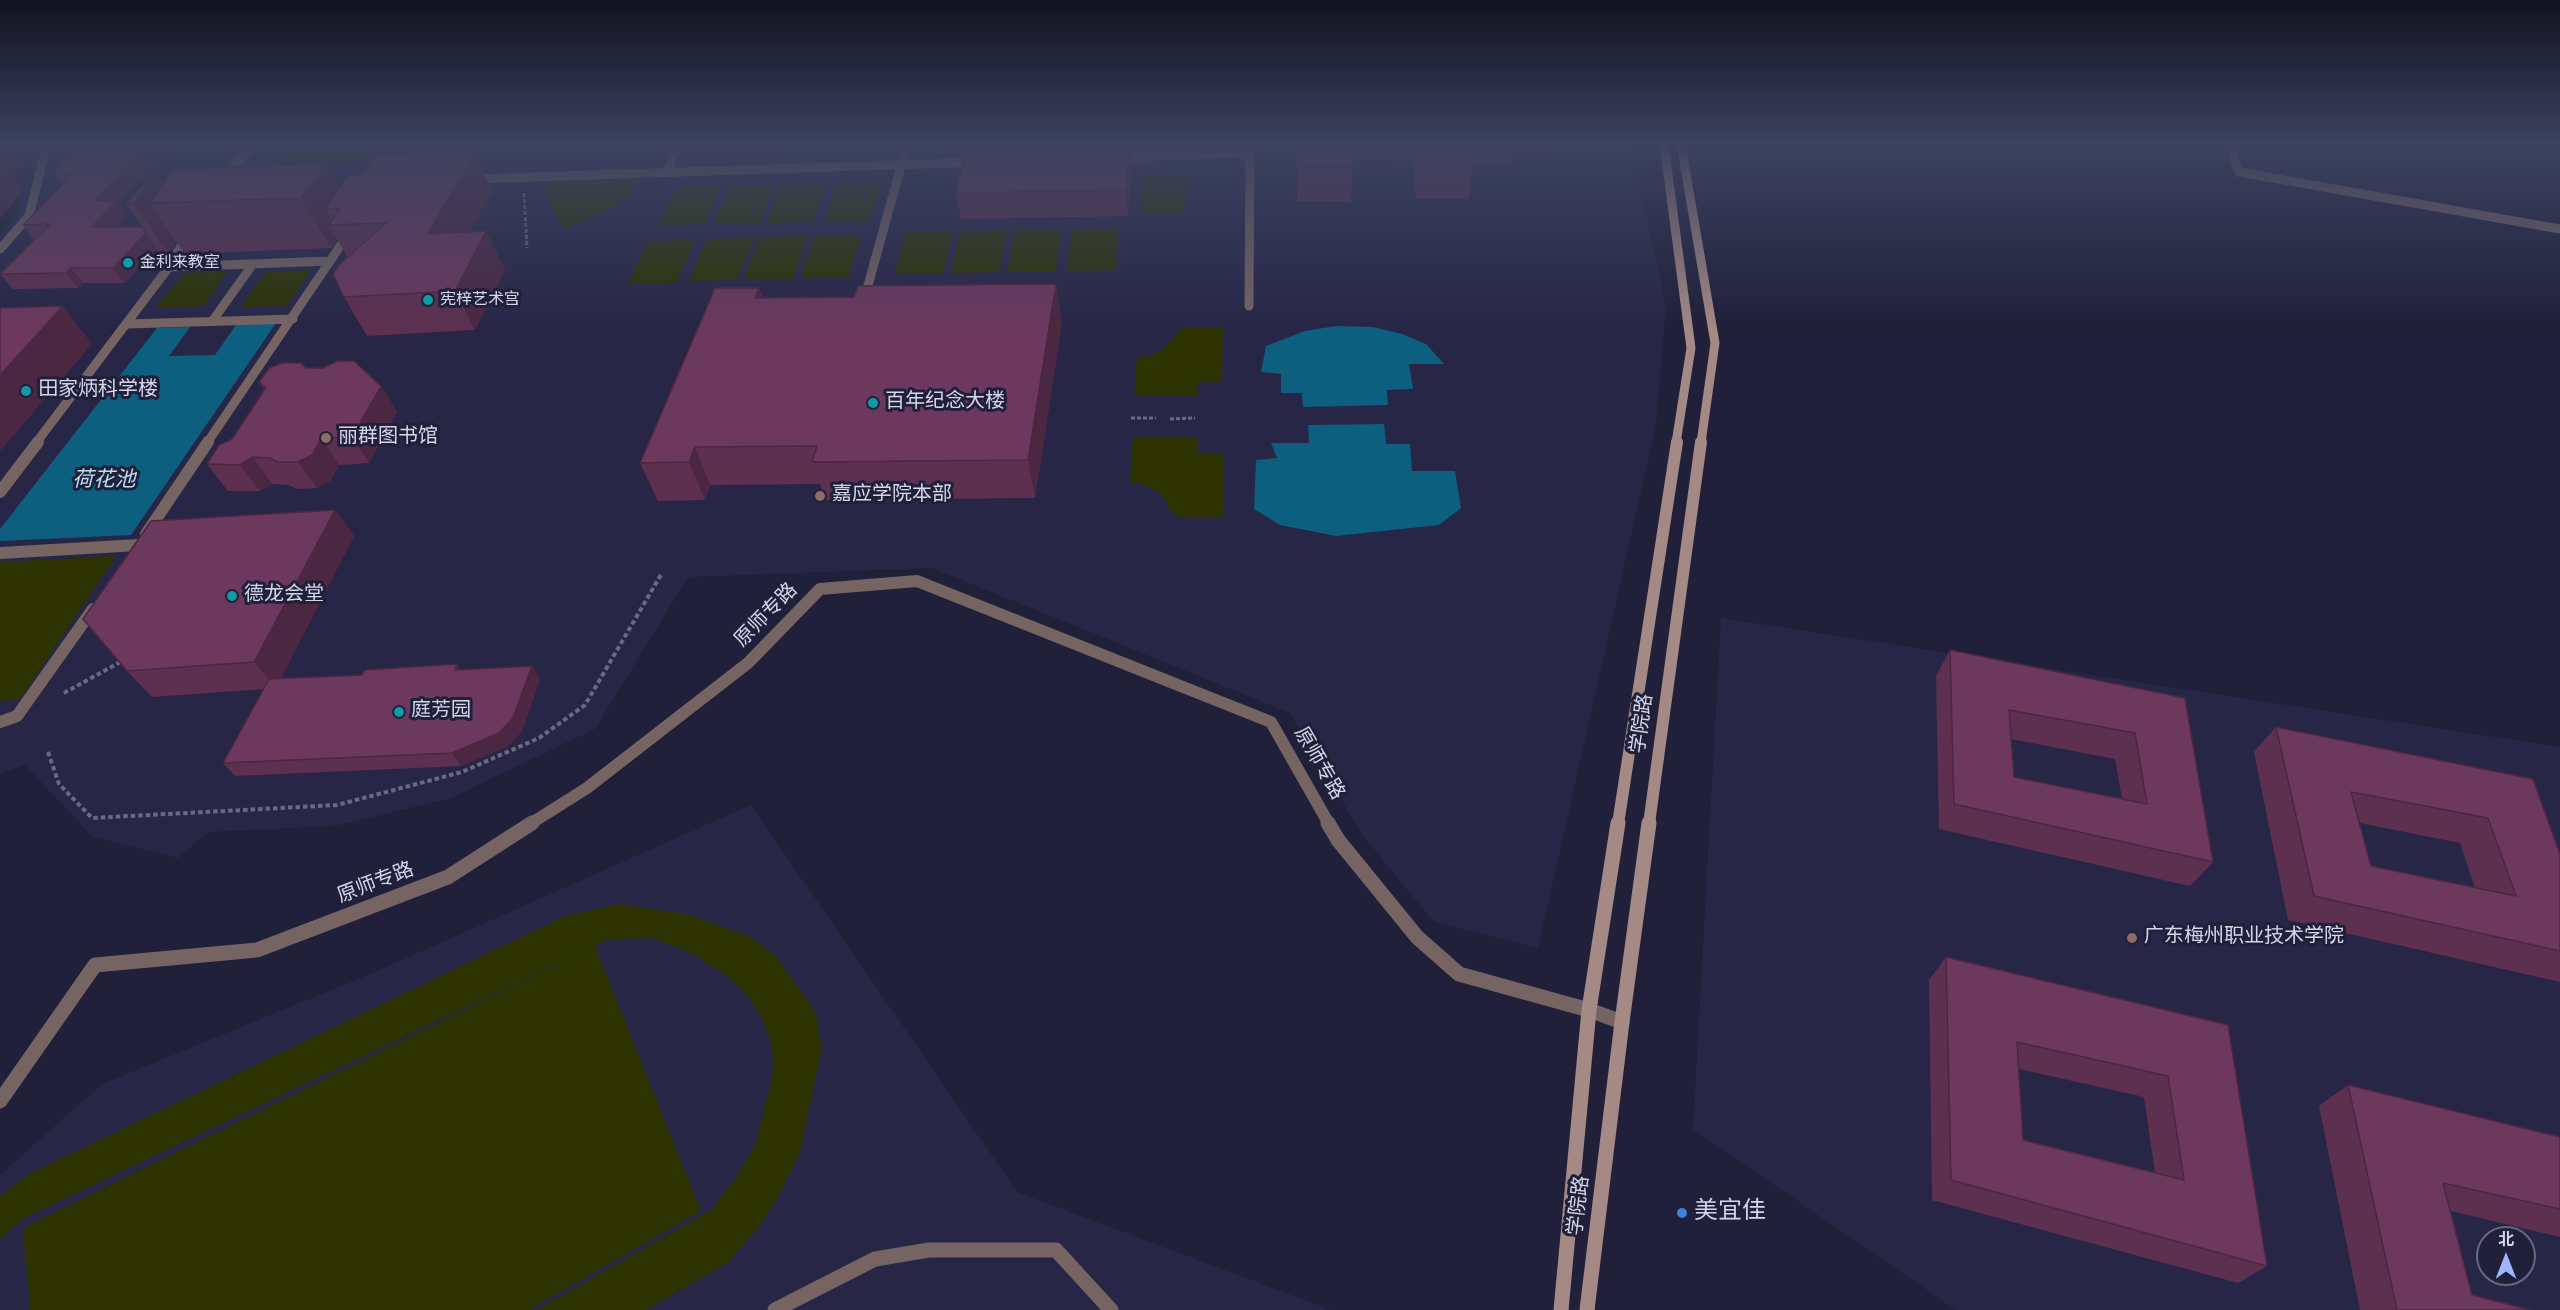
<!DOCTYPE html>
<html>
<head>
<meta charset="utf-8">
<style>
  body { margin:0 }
  #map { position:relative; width:2560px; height:1310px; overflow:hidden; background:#20203a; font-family:"Source Sans 3","Noto Sans SC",sans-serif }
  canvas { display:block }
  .north { position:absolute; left:2476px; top:1226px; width:60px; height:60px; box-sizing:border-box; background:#20203a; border:2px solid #686980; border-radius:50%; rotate:0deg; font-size:16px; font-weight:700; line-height:24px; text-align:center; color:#d5d6e8 }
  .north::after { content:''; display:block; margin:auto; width:21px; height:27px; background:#a0b3fd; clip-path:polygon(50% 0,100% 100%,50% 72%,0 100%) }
</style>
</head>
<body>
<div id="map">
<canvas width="2560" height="1310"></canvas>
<div class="north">北</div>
</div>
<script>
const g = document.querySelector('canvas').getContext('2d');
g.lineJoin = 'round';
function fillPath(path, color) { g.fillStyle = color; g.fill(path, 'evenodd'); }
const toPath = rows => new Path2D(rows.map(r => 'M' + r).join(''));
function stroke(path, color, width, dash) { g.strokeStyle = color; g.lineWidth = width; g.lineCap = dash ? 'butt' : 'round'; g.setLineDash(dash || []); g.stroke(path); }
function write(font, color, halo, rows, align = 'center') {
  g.font = font + ' "Source Sans 3","Noto Sans SC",sans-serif'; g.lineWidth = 6; g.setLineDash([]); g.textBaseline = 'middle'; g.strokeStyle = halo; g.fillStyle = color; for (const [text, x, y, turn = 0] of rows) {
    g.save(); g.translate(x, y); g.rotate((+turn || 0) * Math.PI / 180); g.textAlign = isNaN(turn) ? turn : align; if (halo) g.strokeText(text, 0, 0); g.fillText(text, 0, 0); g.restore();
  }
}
const built = toPath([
  [35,144,1630,144,1666,306,1656,425,1538,948,1434,922,1363,836,1290,713,932,568,688,577,595,729,451,798,335,826,208,832,178,858,93,837,25,765,0,774,0,236,15,219],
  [1721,618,2560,747,2560,1310,1956,1310,1693,1129],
  [2488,1238,2524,1238,2524,1274,2488,1274],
  [751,805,1017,1192,1331,1310,0,1310,0,1175,102,1084,368,975]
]);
const green = toPath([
  [288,144,412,144,399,162,271,165],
  [1186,175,1185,213,1140,214,1142,176],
  [642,178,627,201,565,229,545,197,547,181],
  [882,182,870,221,824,222,837,183],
  [781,184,826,184,813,222,766,223],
  [722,185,705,224,658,225,677,186],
  [775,185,759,224,713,224,730,186],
  [1118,228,1115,270,1067,271,1072,229],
  [1007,230,999,272,951,273,960,231],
  [1015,230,1061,230,1056,271,1007,272],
  [953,231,943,273,895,274,906,232],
  [861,235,848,278,800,278,814,236],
  [807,236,793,279,744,279,760,237],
  [754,238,737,280,689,281,707,239],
  [695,240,676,283,628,284,648,241],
  [311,270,287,305,241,307,266,272],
  [228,271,203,306,156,308,184,273],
  [1187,327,1223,327,1222,381,1198,381,1197,395,1134,396,1137,358,1152,355,1166,347,1179,331],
  [1198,437,1198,453,1224,453,1223,518,1182,518,1173,514,1161,494,1146,485,1130,482,1133,438],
  [116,556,20,699,0,701,0,562],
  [619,904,686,914,749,936,776,956,816,1013,822,1048,800,1152,777,1199,758,1228,727,1263,646,1310,537,1310,711,1210,735,1179,755,1146,774,1069,771,1043,762,1018,748,996,729,977,692,953,652,938,608,939,595,946,701,1211,529,1310,30,1310,23,1228,588,949,24,1218,0,1239,0,1196,29,1174,565,916]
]);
const water = toPath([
  [276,323,131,535,0,541,0,529,157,328,190,327,169,356,215,355,236,325],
  [1336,326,1373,327,1402,334,1426,344,1444,364,1409,364,1413,389,1387,390,1388,405,1303,407,1302,393,1281,393,1281,374,1261,372,1266,346,1305,331],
  [1384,424,1386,444,1410,444,1412,471,1455,471,1461,508,1439,525,1336,536,1280,525,1254,509,1256,460,1277,458,1271,443,1309,443,1308,425]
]);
const pathFar1 = toPath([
  [524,193,527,248],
  [1131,418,1156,418],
  [1170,419,1195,418]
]);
const path = toPath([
  [64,693,122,661],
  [48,752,59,784,92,818,337,805,462,772,539,738,585,705,662,573]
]);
const laneFar2 = toPath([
  [1117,157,1250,153],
  [666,172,680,144],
  [223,179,254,144],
  [472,179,979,162],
  [0,249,29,216,47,144],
  [169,267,330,261],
  [864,300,907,144],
  [1249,306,1250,144],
  [213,320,253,264],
  [127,324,293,319],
  [36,443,169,267,188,234],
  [207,443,349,233]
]);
const laneFar1 = toPath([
  [0,492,38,442],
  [146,534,208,442],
  [0,553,139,545],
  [0,722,17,716,93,609]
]);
const lane = toPath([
  [775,1310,875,1259,929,1250,1056,1250,1111,1310]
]);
const streetFar2 = toPath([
  [2233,155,2239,172,2560,229]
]);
const streetFar1 = toPath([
  [530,824,587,788,748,663,820,589,917,581,1271,722,1329,824]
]);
const street = toPath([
  [1328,823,1338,840,1417,937,1459,974,1589,1010,1622,1022],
  [0,1101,95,965,257,950,448,877,532,823]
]);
const secondaryFar2 = toPath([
  [1664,144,1691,348,1676,443],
  [1681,144,1715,343,1701,443]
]);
const secondaryFar1 = toPath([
  [1618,824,1677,442],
  [1649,824,1701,442]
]);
const secondary = toPath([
  [1561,1310,1589,1010,1618,823],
  [1587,1310,1622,1022,1649,823]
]);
const wall = toPath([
  [82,144,156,144,162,154,118,203,127,216,117,227,142,227,126,204,155,171,163,184,326,164,340,189,492,191,470,232,486,231,505,270,475,330,367,336,344,297,348,258,337,239,331,248,185,254,176,241,169,254,161,254,157,249,124,283,83,283,78,288,13,289,0,274,34,240,23,225,62,185,53,173],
  [683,144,870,144,869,149,686,153],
  [967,144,1130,144,1132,164,1128,216,961,219,956,193],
  [1298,144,1562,144,1511,163,1473,162,1469,199,1416,199,1413,161,1353,160,1351,202,1297,201],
  [759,288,763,298,1062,322,1035,498,825,500,820,484,710,485,705,500,658,501,640,463],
  [306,368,381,386,397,412,369,463,339,465,330,481,317,488,296,489,289,485,272,484,260,491,228,491,207,464,232,439,264,389,259,382],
  [335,510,354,536,280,679,362,675,457,664,461,670,540,679,522,731,508,746,461,766,235,776,223,763,264,689,152,697,127,671],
  [1950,650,2185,698,2213,862,2190,886,1939,829,1936,676],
  [2011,739,2115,759,2122,799,2014,777],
  [2276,727,2533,779,2560,854,2560,982,2288,920,2254,752],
  [2360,823,2460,843,2475,888,2371,866],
  [1946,957,2228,1025,2267,1266,2238,1283,1932,1200,1929,980],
  [2019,1069,2144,1097,2155,1173,2023,1140],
  [2348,1085,2560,1137,2560,1237,2451,1211,2472,1295,2531,1310,2360,1310,2319,1106]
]);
const shadedWall = toPath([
  [0,144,36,144,13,176,24,190,0,218],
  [148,144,156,144,162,154,118,203,127,216,103,243,92,227,95,201],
  [1129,144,1130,144,1132,164,1128,216,1126,190],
  [1513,144,1562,144,1511,163],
  [475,153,492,191,449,272,428,234],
  [326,164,354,214,340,208,325,209,335,225,329,225,337,239,331,248,301,198],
  [155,171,175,202,150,203,176,241,169,254,134,204],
  [486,231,505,270,475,330,455,291],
  [146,233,157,249,124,283,113,268],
  [71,268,83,283,78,288,66,273],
  [1056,284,1062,322,1035,498,1028,460],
  [759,288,772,326,755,298],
  [63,306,92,344,0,451,0,375],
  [381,386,397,412,369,463,352,437],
  [322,438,339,465,330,481,317,488,298,462],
  [695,447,710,485,705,500,689,462],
  [253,457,272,484,260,491,240,465],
  [335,510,354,536,276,688,254,662],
  [457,664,467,678,455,670],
  [532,666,540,679,522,731,508,746,461,766,452,753]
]);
const building = toPath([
  [82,144,148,144,95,201,116,201,92,227,142,227,146,233,113,268,71,268,66,273,0,274,50,224,23,225,75,172,53,173,82,144],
  [967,144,1129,144,1126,190,956,193,967,144],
  [1298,144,1352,144,1353,165,1297,165,1298,144],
  [1417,144,1470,144,1473,163,1419,162,1417,144],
  [475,153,428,234,486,231,455,291,344,297,333,274,339,265,386,223,329,225,340,208,325,209,349,175,363,175,375,156,475,153],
  [326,164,301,198,150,203,172,170,326,164],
  [0,166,5,166,0,172,0,166],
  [155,171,134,204,126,204,155,171],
  [1056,284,1028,460,812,462,817,446,695,447,689,462,640,463,715,288,759,288,755,298,854,297,858,286,1056,284],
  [63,306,0,375,0,308,63,306],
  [337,361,354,361,381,386,352,437,322,438,312,455,298,462,277,462,270,458,253,457,240,465,207,464,219,445,232,439,266,387,259,382,269,368,282,363,301,363,306,368,323,368,337,361],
  [335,510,254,662,127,671,83,619,151,521,335,510],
  [1950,650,2185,698,2213,862,1954,804,1950,650],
  [2009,710,2135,733,2147,804,2014,777,2009,710],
  [457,664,455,670,532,666,513,718,499,733,452,753,223,763,269,679,362,675,365,670,457,664],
  [2276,727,2533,779,2560,854,2560,951,2314,896,2276,727],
  [2351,792,2488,818,2516,896,2371,866,2351,792],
  [1946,957,2228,1025,2267,1266,1951,1180,1946,957],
  [2017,1042,2168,1076,2184,1180,2023,1140,2017,1042],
  [2348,1085,2560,1137,2560,1209,2443,1183,2472,1295,2531,1310,2397,1310,2348,1085]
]);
const markers = [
  [128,263,6,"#0f9aa8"],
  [428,300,6,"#0f9aa8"],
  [26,391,6,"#0f9aa8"],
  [873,403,6,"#0f9aa8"],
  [326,438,6,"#8d6e63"],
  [820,496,6,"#8d6e63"],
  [232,596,6,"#0f9aa8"],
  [399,712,6,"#0f9aa8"],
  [2132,938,6,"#8d6e63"],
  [1682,1213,6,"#3f7fe0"]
];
const farPoinames = [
  ["金利来教室",140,263],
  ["宪梓艺术宫",440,300]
];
const poiNames = [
  ["田家炳科学楼",38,391],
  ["百年纪念大楼",885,403],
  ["丽群图书馆",338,438],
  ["嘉应学院本部",832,496],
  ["德龙会堂",244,596],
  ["庭芳园",411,712],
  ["广东梅州职业技术学院",2144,938]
];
const streetNames = [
  ["原师专路",767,616,-46],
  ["学院路",1643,724,-82],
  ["原师专路",1318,764,60],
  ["原师专路",376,884,-21],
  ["学院路",1580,1206,-83]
];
const waterNames = [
  ["荷花池",104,481]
];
const nearPoinames = [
  ["美宜佳",1694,1213]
];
fillPath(built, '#272647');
fillPath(green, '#2c3301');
fillPath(water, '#0d5f80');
stroke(pathFar1, '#696980', 3, [4, 2]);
stroke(path, '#696980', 4, [4.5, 3]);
stroke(laneFar2, '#756462', 9);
stroke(laneFar1, '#756462', 12);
stroke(lane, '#756462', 15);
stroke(streetFar2, '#756462', 9);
stroke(streetFar1, '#756462', 12);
stroke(street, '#756462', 15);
stroke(secondaryFar2, '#a48985', 9);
stroke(secondaryFar1, '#a48985', 12);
stroke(secondary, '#a48985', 15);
fillPath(wall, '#5d3050');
fillPath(shadedWall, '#4c2741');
fillPath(building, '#6c385d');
stroke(building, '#4c2741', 1.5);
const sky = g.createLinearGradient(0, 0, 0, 328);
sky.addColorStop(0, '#121220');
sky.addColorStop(0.44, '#3c4260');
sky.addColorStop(1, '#3c426000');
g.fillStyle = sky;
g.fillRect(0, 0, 2560, 328);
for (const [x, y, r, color] of markers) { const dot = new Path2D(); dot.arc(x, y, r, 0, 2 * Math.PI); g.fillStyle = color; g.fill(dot); stroke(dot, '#20203a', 2); }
write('16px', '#d5d6e8', '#20203a', farPoinames, 'left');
write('20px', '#d5d6e8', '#20203a', poiNames, 'left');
write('20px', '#d5d6e8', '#20203a', streetNames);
write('italic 21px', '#badef3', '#20203a', waterNames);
write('24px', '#d5d6e8', '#20203a', nearPoinames, 'left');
</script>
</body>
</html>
